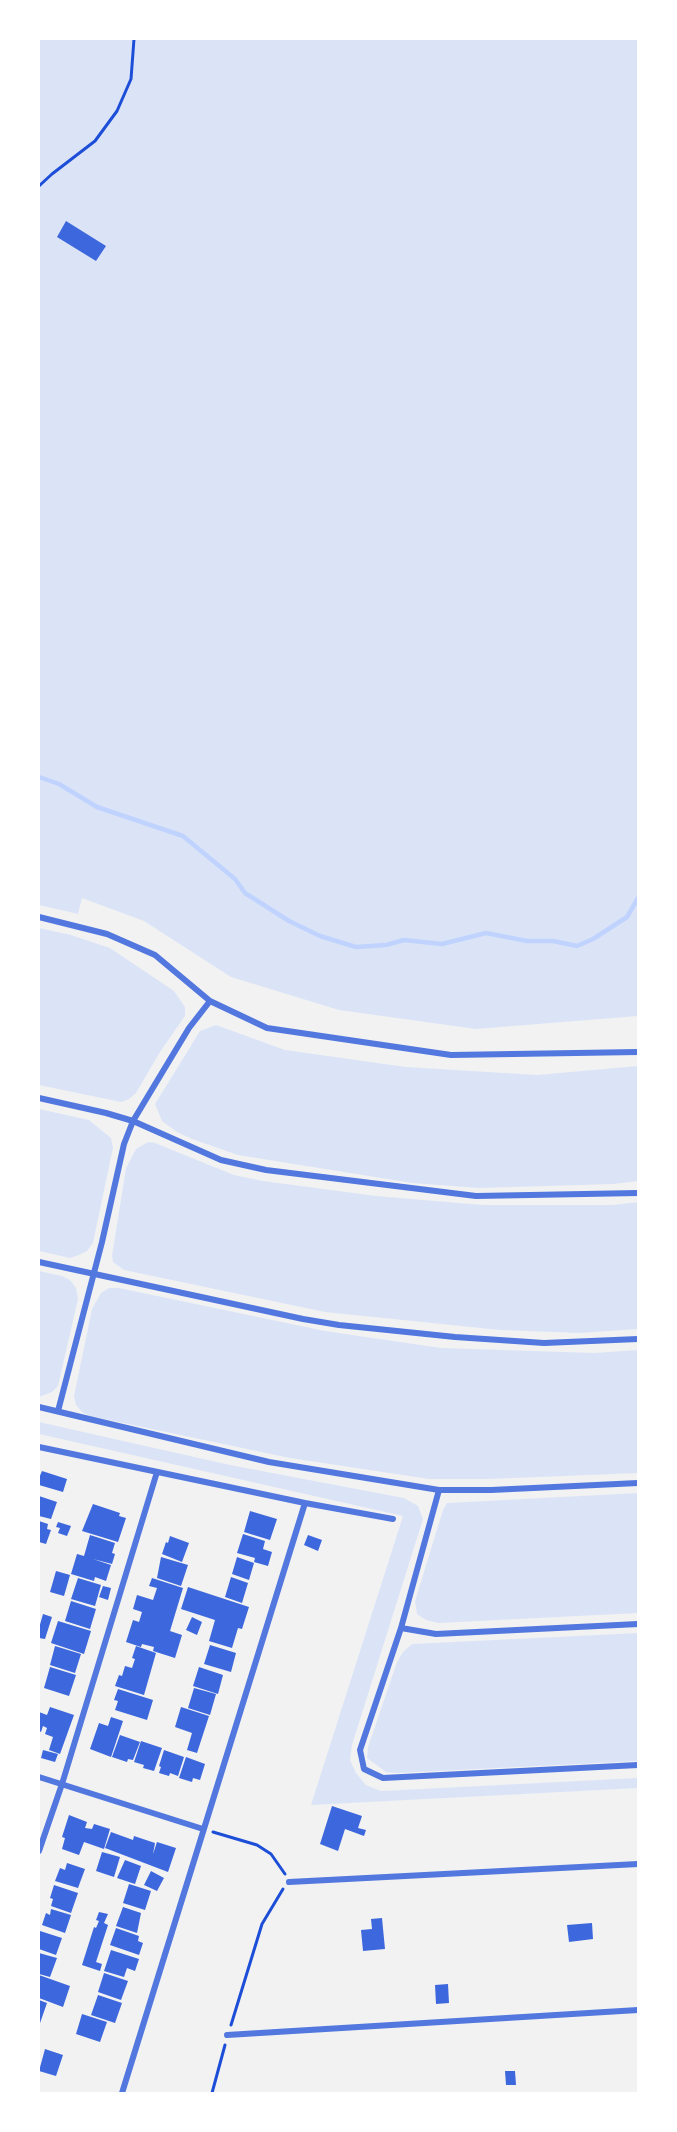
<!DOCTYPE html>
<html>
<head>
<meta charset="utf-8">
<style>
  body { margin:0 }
  #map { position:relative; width:677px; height:2132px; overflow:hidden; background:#f2f2f2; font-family:"Noto Serif",serif }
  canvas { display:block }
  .frame { position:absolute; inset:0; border:40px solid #fff; pointer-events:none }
</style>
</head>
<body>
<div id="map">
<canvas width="677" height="2132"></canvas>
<div class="frame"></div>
</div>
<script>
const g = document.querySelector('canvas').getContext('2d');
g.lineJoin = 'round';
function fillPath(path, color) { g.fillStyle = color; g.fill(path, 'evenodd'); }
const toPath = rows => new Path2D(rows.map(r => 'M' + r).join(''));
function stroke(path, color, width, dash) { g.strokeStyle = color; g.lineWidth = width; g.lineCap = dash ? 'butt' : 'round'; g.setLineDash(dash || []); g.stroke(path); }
const green = toPath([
  [39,39,638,39,638,1016,476,1029,339,1010,231,977,144,921,82,898,78,914,39,905],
  [39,928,71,935,110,948,174,991,185,1007,185,1016,160,1052,136,1093,129,1099,121,1102,39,1085],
  [216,1025,285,1050,406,1067,537,1075,638,1066,638,1181,614,1184,479,1188,412,1183,238,1155,192,1139,177,1132,162,1121,155,1104,200,1031],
  [39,1109,89,1120,111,1138,113,1148,93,1243,87,1251,79,1255,70,1258,39,1251],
  [148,1142,155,1143,234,1175,263,1181,376,1196,483,1205,614,1205,638,1202,638,1329,580,1333,500,1330,325,1312,124,1270,113,1262,112,1256,126,1168,136,1149],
  [39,1271,62,1276,70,1280,76,1288,78,1299,58,1386,52,1392,39,1397],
  [109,1288,119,1288,325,1331,441,1348,594,1353,638,1350,638,1473,489,1479,429,1479,290,1458,90,1416,82,1412,76,1405,74,1396,92,1309,101,1293],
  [39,1422,230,1465,404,1498,418,1506,423,1519,352,1745,350,1760,356,1773,366,1785,381,1791,638,1778,638,1788,311,1805,403,1516,39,1434],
  [638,1493,638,1613,438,1623,426,1620,417,1614,415,1601,443,1510,447,1503],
  [638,1633,638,1761,397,1773,386,1772,367,1758,368,1747,397,1662,403,1652,412,1644]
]);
const stream = toPath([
  [39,777,59,784,97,807,183,836,235,879,245,893,289,921,320,936,356,947,386,945,404,940,442,944,486,933,527,941,553,941,577,946,593,939,627,917,638,898]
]);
const building = toPath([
  [66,221,106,246,96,261,57,237],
  [42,1471,67,1479,63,1492,39,1485,39,1478],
  [39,1496,57,1502,51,1519,39,1516],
  [93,1504,120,1513,119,1516,126,1518,118,1542,82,1531],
  [250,1511,277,1519,270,1540,244,1532],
  [39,1521,48,1524,47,1529,51,1530,46,1544,39,1542],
  [58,1522,71,1526,67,1536,58,1533,60,1528,56,1527],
  [243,1534,265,1541,263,1549,272,1552,268,1566,254,1562,255,1558,237,1553],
  [90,1535,115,1543,112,1553,115,1554,112,1564,93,1559,111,1565,106,1581,95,1577,94,1581,71,1574,77,1554,84,1556],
  [308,1535,322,1540,318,1551,304,1545],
  [170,1536,189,1543,182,1562,162,1554,166,1542,168,1543],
  [161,1557,188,1565,181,1586,157,1578],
  [237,1557,254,1563,249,1580,232,1574],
  [56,1571,70,1575,64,1596,50,1592],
  [231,1577,248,1583,242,1603,225,1597],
  [78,1578,101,1585,95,1606,71,1599],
  [152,1578,183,1588,170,1631,182,1635,175,1658,153,1651,154,1647,142,1644,141,1647,126,1642,133,1620,139,1622,142,1612,133,1609,137,1595,153,1600,157,1588,149,1586],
  [103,1586,111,1588,108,1600,99,1597],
  [188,1587,249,1607,242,1629,238,1628,232,1648,209,1641,215,1620,181,1609],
  [71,1601,96,1609,90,1629,65,1621],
  [43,1614,52,1617,45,1639,39,1638,39,1628],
  [192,1617,202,1622,197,1635,186,1630],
  [58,1621,91,1631,84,1654,51,1643],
  [210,1645,236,1653,231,1672,204,1664],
  [55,1646,81,1654,75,1673,50,1665],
  [136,1646,156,1653,144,1695,115,1686,119,1675,122,1676,125,1666,132,1668,135,1659,132,1658],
  [50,1667,76,1675,69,1696,44,1688],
  [199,1667,223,1675,218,1694,193,1686],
  [194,1688,216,1694,210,1715,188,1708],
  [118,1689,153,1700,147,1720,115,1710,118,1701,114,1700],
  [50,1707,74,1715,60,1754,49,1750,53,1737,45,1734,47,1728,43,1726,41,1732,39,1731,39,1712,47,1715],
  [181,1707,209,1716,197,1753,187,1750,192,1733,175,1727],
  [111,1717,123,1721,111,1757,90,1749,99,1723,108,1726],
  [120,1735,140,1742,133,1760,128,1759,127,1762,112,1757],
  [141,1741,162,1748,154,1771,143,1768,144,1765,134,1762],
  [43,1750,58,1754,55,1762,41,1758],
  [164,1750,184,1757,178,1776,170,1773,169,1776,159,1773,161,1767,159,1766],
  [186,1757,205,1764,200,1780,193,1778,192,1782,179,1778],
  [332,1806,362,1816,358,1828,366,1830,364,1836,345,1829,338,1851,320,1844],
  [69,1815,87,1822,85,1828,92,1829,94,1824,110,1829,104,1849,84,1842,79,1855,62,1849,65,1838,62,1837],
  [111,1832,133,1840,134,1836,155,1843,153,1854,157,1842,176,1848,168,1872,105,1848],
  [102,1852,120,1857,114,1877,96,1871],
  [125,1860,141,1866,135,1884,117,1878],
  [67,1863,85,1869,78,1888,55,1881,60,1868,65,1870],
  [151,1871,164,1878,157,1891,144,1885],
  [129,1884,151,1891,145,1910,123,1903],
  [54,1885,78,1893,71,1913,51,1906,53,1899,50,1898],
  [123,1907,141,1913,137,1933,116,1926],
  [51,1909,71,1915,65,1933,42,1925,46,1913,50,1915],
  [99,1912,108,1914,104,1923,108,1925,96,1962,102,1964,100,1971,82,1965,94,1927,96,1928,99,1921,96,1920],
  [382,1918,385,1949,363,1951,361,1930,372,1929,371,1919],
  [592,1923,593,1939,569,1942,567,1925],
  [116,1928,139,1936,138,1941,143,1943,139,1955,110,1945],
  [40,1931,62,1938,56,1955,39,1949],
  [111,1950,139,1959,135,1971,127,1968,124,1977,104,1971],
  [39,1953,57,1958,50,1977,39,1974],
  [104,1973,128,1981,121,2000,98,1992],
  [39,1975,70,1986,63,2007,39,1998],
  [448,1984,449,2003,436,2004,435,1985],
  [98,1995,122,2003,115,2023,91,2015],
  [39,2000,47,2003,39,2026],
  [82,2014,107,2022,100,2042,76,2034],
  [45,2049,63,2055,56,2076,39,2071],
  [505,2071,515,2071,516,2085,506,2085]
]);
const path = toPath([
  [39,186,52,174,95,141,117,111,131,79,134,39],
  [213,1832,257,1845,271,1854,285,1874],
  [231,2025,262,1924,283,1889],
  [212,2093,225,2045]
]);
const minor = toPath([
  [39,917,107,934,155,955,210,1001,267,1028,451,1055,638,1052],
  [39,1098,106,1113,133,1121,221,1160,266,1170,476,1196,638,1193],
  [39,1262,303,1319,339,1325,455,1337,544,1343,638,1339],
  [39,1407,269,1462,439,1490,491,1490,638,1483],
  [58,1411,102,1242,124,1144,133,1121,148,1096,189,1028,210,1001],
  [39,1447,305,1503,393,1519],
  [439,1490,401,1628,360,1750,364,1769,383,1778,638,1765],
  [401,1628,436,1634,638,1624],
  [39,1777,203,1829],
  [39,1851,62,1784,157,1472],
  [289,1882,638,1864],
  [227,2035,638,2010],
  [122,2093,305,1503]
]);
fillPath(green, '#dbe4f7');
stroke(stream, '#bfd3fe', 4.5);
fillPath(building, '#3d67dc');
stroke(path, '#1d4ed8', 3);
stroke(minor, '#5277de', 6);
</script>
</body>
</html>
